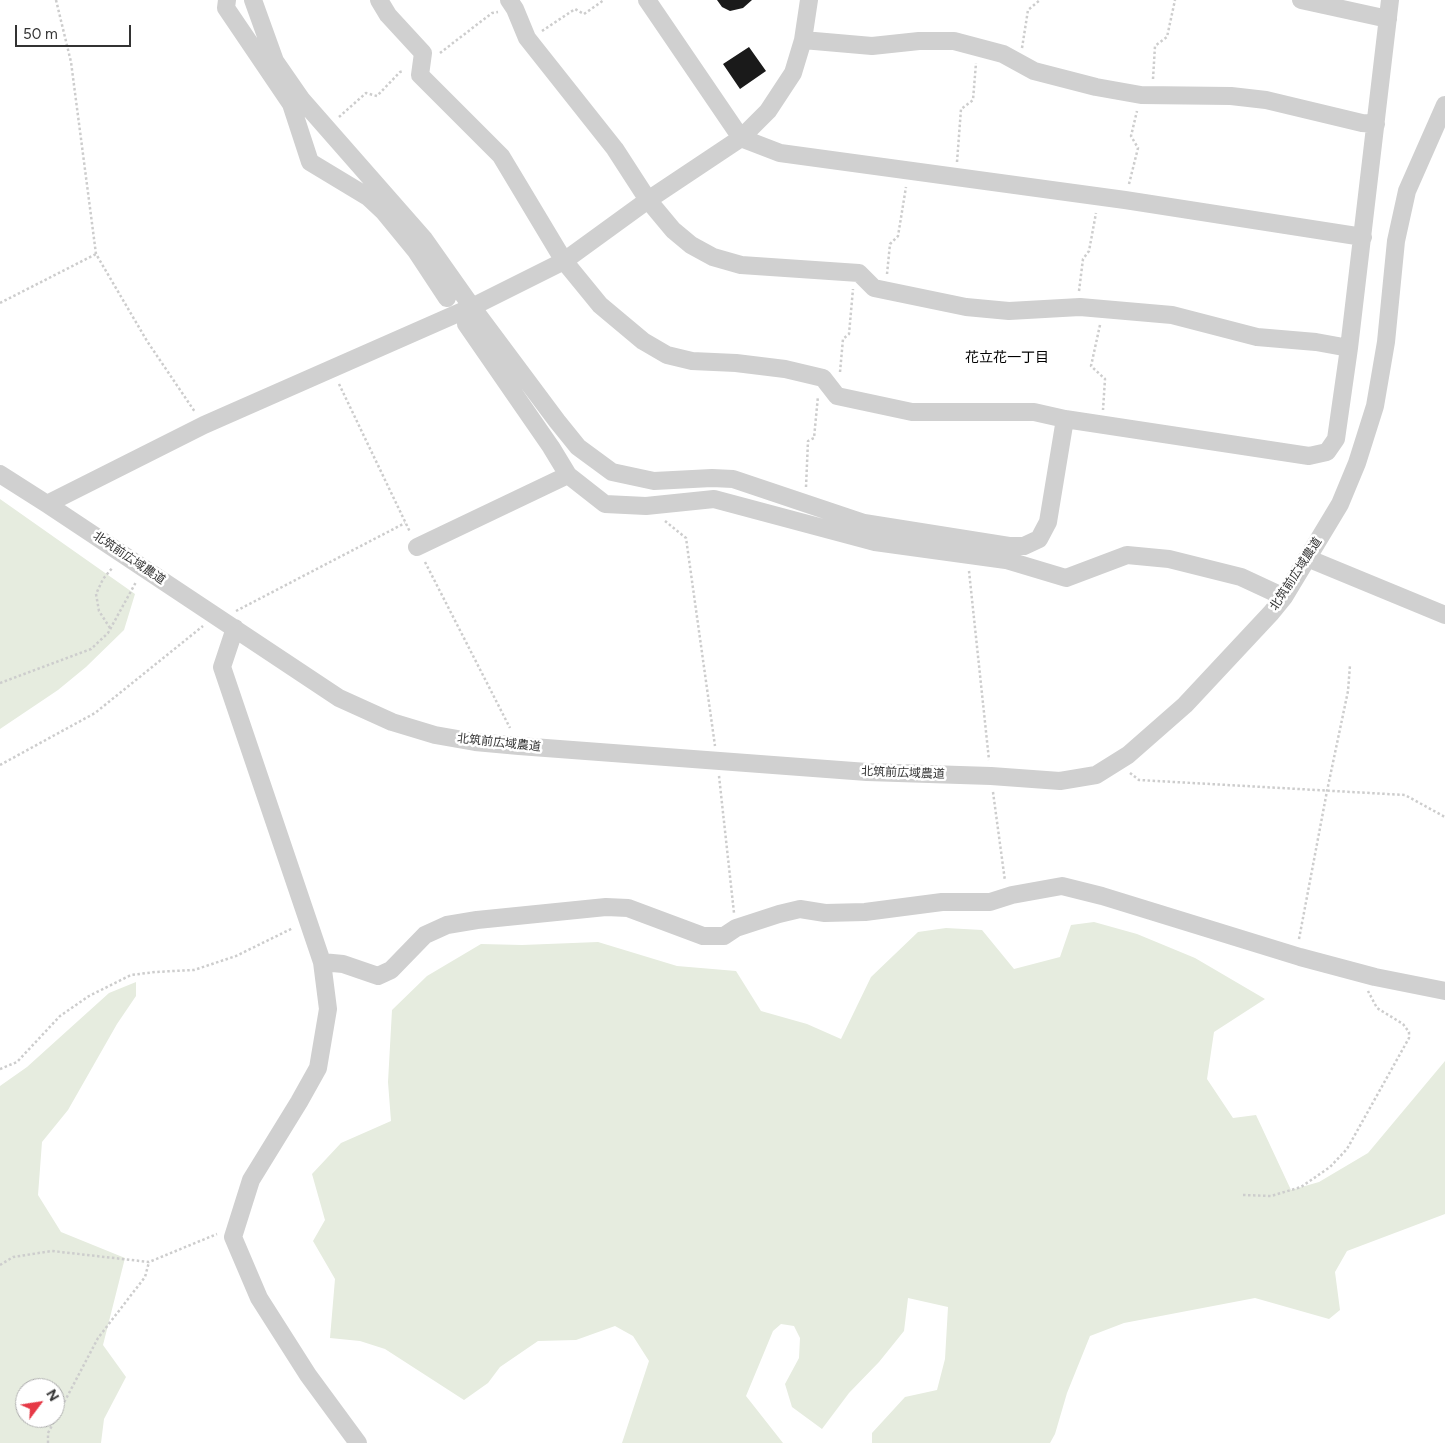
<!DOCTYPE html>
<html>
<head>
<meta charset="utf-8">
<style>
  body { margin:0 }
  #map { position:relative; width:1445px; height:1443px; overflow:hidden; background:#fff; font-family:Figtree,sans-serif }
  canvas { display:block }
  .north { position:absolute; left:15px; top:1378px; width:50px; height:50px; box-sizing:border-box; background:#fff; border:1px solid #adadad; border-radius:50%; rotate:59deg; font-size:14px; font-weight:700; line-height:20px; text-align:center; color:#333 }
  .north::after { content:''; display:block; margin:auto; width:18px; height:22px; background:#e63946; clip-path:polygon(50% 0,100% 100%,50% 72%,0 100%) }
  .scale { position:absolute; left:15px; top:25px; width:116px; height:22px; box-sizing:border-box; border:2px solid #333; border-top:0; padding-left:6px; font-size:15px; line-height:18px; white-space:nowrap; color:#333; -webkit-text-stroke:4px #fff; paint-order:stroke }
</style>
</head>
<body>
<div id="map">
<canvas width="1445" height="1443"></canvas>
<div class="north">N</div>
<div class="scale">50 m</div>
</div>
<script>
const g = document.querySelector('canvas').getContext('2d');
g.lineJoin = 'round';
function fillPath(path, color) { g.fillStyle = color; g.fill(path, 'evenodd'); }
const toPath = rows => new Path2D(rows.map(r => 'M' + r).join(''));
function stroke(path, color, width, dash) { g.strokeStyle = color; g.lineWidth = width; g.lineCap = dash ? 'butt' : 'round'; g.setLineDash(dash || []); g.stroke(path); }
function write(font, color, halo, rows, align = 'center') {
  g.font = font + ' Figtree,"Noto Sans JP",sans-serif'; g.lineWidth = 5; g.setLineDash([]); g.textBaseline = 'middle'; g.strokeStyle = halo; g.fillStyle = color; for (const [text, x, y, turn = 0] of rows) {
    g.save(); g.translate(x, y); g.rotate((+turn || 0) * Math.PI / 180); g.textAlign = isNaN(turn) ? turn : align; if (halo) g.strokeText(text, 0, 0); g.fillText(text, 0, 0); g.restore();
  }
}
const green = toPath([
  [0,499,135,594,124,630,86,667,58,690,0,729],
  [1094,922,1137,934,1195,958,1265,999,1214,1032,1207,1079,1233,1118,1256,1115,1291,1190,1319,1182,1368,1153,1445,1061,1445,1214,1347,1251,1335,1272,1340,1310,1329,1319,1255,1298,1124,1323,1090,1336,1067,1393,1055,1434,1050,1443,872,1443,872,1433,905,1397,937,1390,945,1359,948,1307,908,1298,904,1331,879,1362,849,1393,822,1429,792,1407,785,1384,799,1358,800,1338,794,1326,781,1324,773,1331,746,1396,783,1443,622,1443,649,1361,633,1336,615,1326,576,1340,538,1341,500,1367,488,1383,464,1400,385,1349,360,1341,330,1338,335,1279,313,1241,325,1220,312,1174,341,1143,391,1121,388,1082,392,1010,427,976,481,944,522,945,598,942,677,966,736,971,761,1011,807,1024,841,1039,871,977,918,932,946,928,982,930,1014,969,1060,957,1071,925],
  [136,982,136,996,117,1024,68,1110,42,1142,38,1195,61,1232,125,1258,103,1345,126,1377,104,1419,101,1443,0,1443,0,1086,27,1067,109,993],
  [25,1388,55,1388,55,1418,25,1418]
]);
const building = toPath([
  [717,0,752,0,743,8,730,11,722,7],
  [749,47,766,71,740,89,723,64]
]);
const path = toPath([
  [56,0,71,62,96,254,147,341,195,412],
  [542,31,575,9,584,14,604,0],
  [1022,48,1028,10,1040,0],
  [440,53,492,13,498,12],
  [1153,79,1155,46,1167,37,1175,0],
  [339,117,366,93,377,96,400,72,404,71],
  [957,162,961,109,973,100,976,63],
  [1129,184,1138,148,1131,136,1137,111],
  [887,274,890,244,898,236,906,187],
  [1079,291,1083,259,1089,251,1096,213],
  [0,303,96,254],
  [1100,325,1091,366,1105,379,1103,410],
  [840,372,843,339,849,334,853,289],
  [339,384,410,532],
  [806,487,808,441,814,438,818,396],
  [665,521,686,538,715,746],
  [425,562,510,728],
  [969,571,989,760],
  [236,611,405,523],
  [110,628,99,611,96,594,103,579,113,567],
  [0,683,91,649,108,633,136,582],
  [0,765,95,713,203,626],
  [1130,773,1139,780,1405,795,1445,817],
  [719,776,734,913],
  [993,792,1005,881],
  [1299,939,1327,791,1348,691,1350,665],
  [0,1069,17,1062,60,1016,89,996,131,975,155,972,194,970,236,956,293,928],
  [1243,1195,1271,1196,1301,1187,1330,1167,1347,1149,1409,1038,1409,1032,1403,1024,1377,1008,1368,991],
  [0,1265,13,1257,52,1251,149,1262,217,1234],
  [48,1443,48,1433,98,1338,145,1277,149,1262]
]);
const minor = toPath([
  [227,0,226,8,291,104,310,162,368,197,384,212,416,251,447,298],
  [253,0,275,61,302,100,424,239,472,307,557,421,578,447,612,472,654,481,712,478,733,479,864,523,1009,546,1024,546,1039,539,1048,522,1065,419],
  [379,0,388,15,423,53,420,75,501,156,564,261,600,305,643,341,667,355,692,361,736,363,785,369,823,378,837,396,912,412,1034,412,1065,419,1309,456,1327,452,1336,439,1349,348,1390,0],
  [509,0,515,9,527,38,615,149,648,200,673,230,691,245,713,257,741,265,859,273,874,288,966,307,1009,311,1080,307,1172,315,1257,337,1316,342,1349,348],
  [647,0,741,138,780,153,1125,200,1363,237],
  [1301,0,1388,19],
  [803,40,872,46,919,41,954,41,1003,54,1034,71,1096,87,1141,95,1231,96,1266,100,1362,123,1376,124],
  [466,324,551,447,568,475,605,504,646,506,714,499,875,542,1006,560,1066,578,1127,555,1169,559,1241,577,1284,597],
  [0,474,47,504,339,698,392,722,435,735,475,742,519,746,867,772,991,776,1060,781,1096,775,1128,755,1185,705,1271,613,1284,597,1340,504,1357,463,1375,406,1386,342,1396,241,1407,191,1445,105],
  [47,504,204,425,472,307,564,261,648,200,741,138,768,111,793,73,803,40,809,0],
  [417,547,568,475],
  [1307,558,1445,615],
  [235,628,222,667,322,962,328,1009,318,1068,299,1102,251,1180,233,1237,259,1298,308,1375,358,1443],
  [322,962,343,964,378,976,391,970,425,935,447,925,477,920,606,907,628,908,703,936,724,936,736,928,779,914,800,909,825,913,865,912,942,902,990,902,1012,895,1062,886,1102,896,1300,957,1375,977,1445,991]
]);
const streetNames = [
  ["北筑前広域農道",129,558,34],
  ["北筑前広域農道",1296,574,-57],
  ["北筑前広域農道",499,743,6],
  ["北筑前広域農道",903,773,2]
];
const neighbourhoodNames = [
  ["花立花一丁目",1007,358]
];
fillPath(green, '#e6ecdf');
fillPath(building, '#1a1a1a');
stroke(path, '#cdcdcd', 2.5, [2.5, 2.5]);
stroke(minor, '#d0d0d0', 18);
write('12px', '#333', '#fff', streetNames);
write('14px', '#000', '#fff', neighbourhoodNames);
</script>
</body>
</html>
